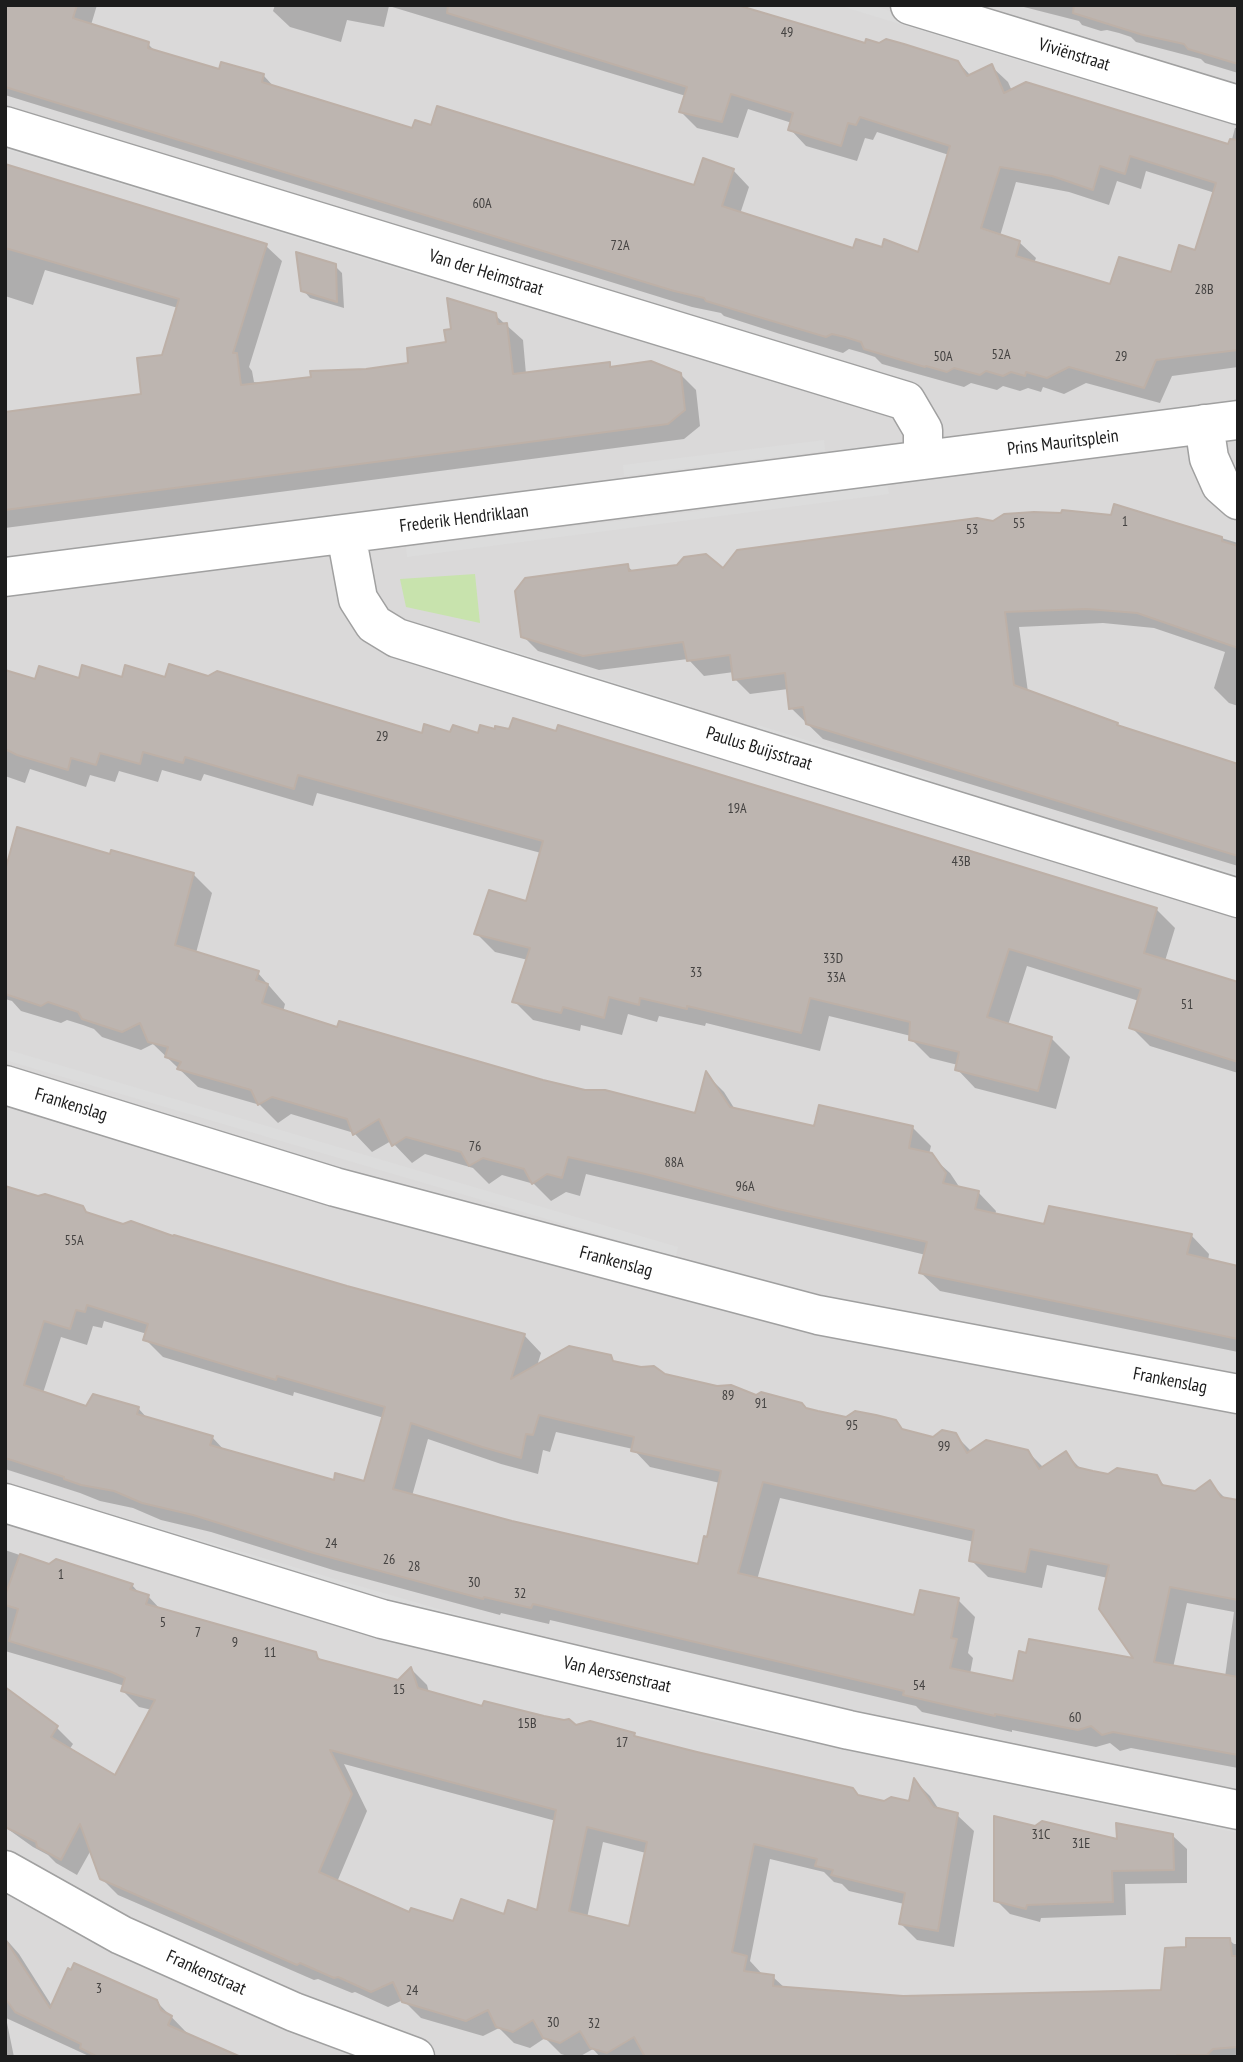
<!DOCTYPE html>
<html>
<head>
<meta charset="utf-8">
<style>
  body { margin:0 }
  #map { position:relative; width:1243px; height:2062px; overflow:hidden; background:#ede9e3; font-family:"PT Sans Narrow",sans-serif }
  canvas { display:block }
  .frame { position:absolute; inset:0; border:7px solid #1c1c1c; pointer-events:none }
</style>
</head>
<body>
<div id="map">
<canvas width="1243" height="2062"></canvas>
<div class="frame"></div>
</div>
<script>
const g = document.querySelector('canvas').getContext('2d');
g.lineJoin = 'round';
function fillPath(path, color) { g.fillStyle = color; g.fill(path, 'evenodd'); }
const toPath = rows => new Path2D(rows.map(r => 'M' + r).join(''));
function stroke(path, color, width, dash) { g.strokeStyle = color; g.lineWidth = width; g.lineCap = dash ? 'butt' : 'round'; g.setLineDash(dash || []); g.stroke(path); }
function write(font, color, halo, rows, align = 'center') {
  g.font = font + ' "PT Sans Narrow",sans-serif'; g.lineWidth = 7; g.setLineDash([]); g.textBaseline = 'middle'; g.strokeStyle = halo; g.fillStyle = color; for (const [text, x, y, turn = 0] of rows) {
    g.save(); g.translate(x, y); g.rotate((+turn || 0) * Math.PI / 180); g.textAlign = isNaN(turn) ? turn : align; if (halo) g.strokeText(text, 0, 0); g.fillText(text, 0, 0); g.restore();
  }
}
const residential = toPath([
  [5,5,1238,5,1238,2057,5,2057]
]);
const grass = toPath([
  [475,574,480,623,406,607,400,579]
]);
const parking = toPath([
  [838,5,871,5,1117,81,1114,90],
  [5,138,438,270,434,280,5,149],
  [824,440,825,451,624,476,623,465],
  [887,482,889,494,407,557,406,547,691,512],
  [481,641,691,706,688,716,478,651],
  [758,725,931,779,928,788,755,735],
  [1119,838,1238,874,1238,884,1116,847],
  [5,1049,678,1247,676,1257,5,1060],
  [5,1483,504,1628,501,1639,5,1492],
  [526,1665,1238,1823,1238,1833,733,1726,524,1674]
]);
const shadow = toPath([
  [5,5,97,5,91,25,148,44,157,53,220,71,222,65,264,76,276,89,413,130,695,187,733,170,749,187,740,214,854,250,883,249,919,255,949,155,877,132,873,140,865,138,857,161,806,146,790,129,792,123,748,109,738,138,697,128,681,112,686,96,389,6,384,27,347,20,341,42,290,27,273,11,275,5,720,5,866,45,958,62,971,76,991,66,1008,82,1012,91,1230,147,1235,128,1238,128,1238,367,1172,376,1160,403,1086,383,1064,394,1043,387,1041,392,1028,388,1020,391,1003,386,997,390,971,383,964,387,882,364,875,357,863,353,849,349,843,353,780,334,724,316,721,313,692,307,5,95],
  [1146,171,1215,193,1197,253,1172,274,1112,286,1034,263,1036,258,1019,242,1000,236,1016,182,1069,192,1109,205,1117,181,1141,189],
  [1016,5,1238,5,1238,73,1205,63,1201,59,1136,42,1131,37,1119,33,1107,30,1101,31,1082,25,1079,21],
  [5,167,266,246,282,261,249,367,252,371,254,382,268,384,410,365,495,315,523,340,526,374,609,364,613,368,680,374,696,390,700,426,684,439,5,528,5,414,143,395,164,356,178,308,45,270,33,305,5,296],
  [335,266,342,273,344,308,310,298,303,290],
  [1115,506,1238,543,1238,706,1229,703,1214,688,1225,652,1154,628,1103,623,1019,627,1028,692,1177,748,1238,766,1238,866,823,739,791,708,788,689,750,694,735,679,734,672,704,676,688,659,599,670,538,651,523,636,627,566,634,572,724,570,993,522,1112,517],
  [5,671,36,681,166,679,423,736,1156,909,1175,928,1165,961,1238,983,1238,1073,1150,1046,1131,1027,1139,1001,1027,966,1008,1025,1051,1038,1070,1057,1056,1109,975,1088,957,1069,958,1065,930,1058,911,1039,911,1036,829,1016,820,1051,706,1023,705,1026,659,1016,657,1022,628,1014,622,1035,581,1025,580,1031,533,1020,514,1001,528,960,495,952,476,933,527,903,541,853,317,793,313,806,204,774,201,781,162,770,158,782,119,771,115,782,90,775,86,787,30,769,25,783,5,776],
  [111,856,193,874,212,893,196,953,258,973,285,1004,283,1012,338,1029,543,1082,696,1115,706,1074,724,1092,736,1111,815,1128,913,1128,931,1146,929,1154,950,1173,960,1188,978,1192,996,1211,995,1215,1046,1226,1191,1235,1209,1254,1208,1261,1238,1267,1238,1352,940,1291,921,1273,926,1255,586,1174,580,1196,566,1192,551,1201,534,1184,502,1175,489,1184,473,1168,425,1154,412,1163,391,1141,372,1152,354,1133,291,1114,278,1123,260,1105,198,1087,153,1044,141,1050,102,1037,94,1029,83,1025,67,1020,61,1023,21,1011,12,1001,5,999,5,877],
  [5,1187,88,1214,524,1335,541,1353,537,1366,610,1357,616,1363,807,1410,846,1419,895,1422,906,1432,933,1438,955,1435,972,1452,1027,1451,1044,1468,1066,1454,1083,1471,1109,1476,1156,1477,1166,1487,1195,1493,1210,1483,1227,1500,1238,1503,1238,1768,1131,1748,1120,1751,1110,1743,1096,1747,1012,1730,1012,1732,922,1712,916,1706,550,1620,549,1624,501,1613,500,1615,333,1570,211,1532,161,1520,133,1508,100,1501,80,1493,5,1469],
  [104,1321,147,1334,145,1339,163,1357,293,1396,294,1392,384,1418,365,1483,335,1482,225,1451,212,1437,148,1419,138,1408,87,1408,43,1393,61,1337,87,1345,93,1326,102,1328],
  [556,1432,633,1449,650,1467,720,1483,699,1566,511,1523,412,1496,428,1439,501,1464,538,1474,543,1450,550,1452],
  [780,1498,974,1542,971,1560,988,1577,1042,1588,1047,1565,1108,1578,1136,1661,1015,1683,970,1674,973,1658,968,1653,975,1617,958,1600,915,1617,757,1580],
  [1187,1603,1234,1612,1225,1677,1173,1668],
  [5,1550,49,1565,132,1585,140,1594,148,1596,162,1611,315,1654,323,1662,399,1682,411,1669,427,1685,429,1693,484,1708,576,1727,634,1734,639,1739,885,1803,910,1803,915,1781,930,1796,940,1811,957,1815,974,1831,954,1947,917,1940,901,1924,904,1904,849,1891,842,1884,834,1882,824,1872,770,1859,750,1961,762,1974,773,1977,786,1989,903,1998,1163,1992,1188,1949,1229,1940,1234,1944,1238,1944,1238,2057,647,2057,646,2055,643,2057,600,2057,593,2049,579,2057,571,2057,561,2054,545,2038,530,2048,514,2043,499,2028,483,2036,421,2018,403,2000,388,2007,355,1992,352,1993,318,1979,314,1980,118,1895,101,1878,91,1850,77,1875,56,1863,48,1855,33,1847,5,1827,5,1689,57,1728,73,1744,69,1750,116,1778,152,1710,139,1707,123,1691,125,1686,5,1651],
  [344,1764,556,1821,539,1913,455,1924,410,1914,337,1882,367,1811],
  [603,1842,646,1853,630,1928,587,1918],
  [1036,1828,1119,1841,1173,1836,1187,1849,1187,1883,1125,1884,1126,1915,1041,1918,1040,1922,1010,1914,996,1900],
  [5,1938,19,1954,52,2006,156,2001,187,2033,206,2057,91,2057,6,2018,14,2057,5,2057]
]);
const building = toPath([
  [5,5,77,5,73,18,149,42,148,48,219,69,221,62,264,74,262,82,412,128,415,120,431,125,437,106,694,185,703,158,734,169,722,206,853,248,856,239,882,247,884,239,918,252,950,146,860,117,856,125,848,123,841,146,788,130,793,113,731,94,722,122,679,112,687,87,447,13,448,5,737,5,865,43,866,39,879,43,886,39,904,44,958,61,967,76,992,64,1004,93,1026,82,1228,144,1230,139,1238,140,1238,350,1156,360,1144,388,1069,367,1047,378,1026,372,1025,376,1011,372,1003,376,986,371,980,375,954,368,947,372,926,366,925,367,864,349,861,342,845,337,832,334,826,337,762,318,706,301,704,298,674,291,5,87,5,5],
  [1130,156,1216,183,1195,250,1179,245,1171,272,1119,257,1110,284,1016,256,1020,241,981,228,1000,167,1052,176,1093,190,1100,166,1125,174,1130,156],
  [1074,5,1238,5,1238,64,1188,49,1184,44,1143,35,1073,13,1074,5],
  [5,164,267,244,233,353,237,353,241,385,311,377,310,371,366,369,408,363,407,348,446,342,444,330,451,329,447,298,496,313,498,324,507,323,513,374,610,362,610,367,651,361,681,373,685,410,668,424,5,510,5,412,141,394,137,358,162,355,179,299,5,248,5,164],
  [296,252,336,264,337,302,301,291,296,252],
  [1114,504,1222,537,1222,541,1238,546,1238,648,1137,613,1087,609,1005,612,1014,685,1118,723,1117,725,1238,764,1238,856,806,724,803,707,789,709,785,673,733,680,730,655,687,661,683,642,583,656,521,637,515,591,525,578,628,564,629,571,677,565,684,557,706,554,723,568,737,550,977,518,993,521,1004,514,1034,512,1061,513,1062,510,1111,515,1114,504],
  [169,664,208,676,217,671,422,733,424,724,450,732,453,725,478,733,480,725,495,729,495,726,509,729,513,718,556,731,558,725,1157,908,1144,953,1238,982,1238,1062,1129,1028,1141,989,1009,949,987,1017,1052,1037,1038,1091,955,1070,959,1052,909,1040,910,1022,810,998,801,1033,687,1006,687,1009,640,998,639,1005,609,997,604,1018,563,1007,561,1013,512,1002,530,948,474,934,489,890,526,901,543,841,298,775,294,789,185,757,183,763,143,752,140,764,100,753,96,765,71,758,68,770,17,755,5,749,5,670,35,679,39,666,79,678,82,665,122,677,125,665,165,677,169,664],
  [17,827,110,854,111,850,194,873,175,945,259,971,256,980,268,984,262,1003,337,1027,339,1021,543,1080,585,1090,605,1090,695,1113,706,1071,730,1107,814,1126,819,1105,913,1126,909,1148,932,1153,946,1173,943,1183,979,1191,975,1209,1044,1224,1049,1206,1192,1234,1187,1254,1238,1266,1238,1339,919,1273,927,1242,778,1209,645,1174,568,1157,562,1178,547,1174,532,1184,524,1169,483,1158,469,1166,461,1152,406,1137,392,1146,379,1119,353,1135,347,1119,272,1097,258,1105,251,1090,177,1069,181,1062,165,1057,168,1047,148,1042,140,1023,122,1032,82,1019,78,1012,48,1002,41,1006,5,994,5,871,17,827],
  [5,1186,38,1196,45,1194,83,1206,86,1212,123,1224,131,1221,173,1236,174,1235,347,1286,525,1334,511,1379,569,1346,611,1355,613,1361,641,1367,654,1366,665,1374,717,1386,731,1385,756,1395,761,1392,802,1403,806,1408,818,1411,846,1417,855,1411,876,1415,896,1420,902,1429,933,1437,942,1430,956,1433,967,1453,986,1440,1028,1450,1039,1469,1066,1451,1076,1467,1093,1471,1108,1474,1117,1468,1157,1475,1162,1485,1195,1491,1210,1480,1221,1497,1238,1500,1238,1600,1170,1587,1154,1662,1238,1677,1238,1755,1113,1732,1102,1735,1091,1726,1078,1730,995,1714,995,1716,903,1695,904,1691,533,1604,531,1608,484,1597,483,1599,314,1553,193,1515,142,1503,114,1491,81,1485,64,1479,64,1477,5,1458,5,1186],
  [87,1305,148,1324,143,1340,276,1380,277,1376,385,1407,364,1481,335,1473,334,1480,210,1445,213,1436,137,1414,139,1407,93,1394,86,1406,24,1385,44,1321,70,1329,76,1310,85,1312,87,1305],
  [539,1415,634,1437,631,1451,721,1471,707,1537,704,1536,698,1564,512,1521,393,1489,411,1423,482,1447,521,1458,526,1434,533,1435,539,1415],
  [763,1482,974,1530,969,1561,1025,1572,1030,1549,1109,1565,1099,1609,1133,1658,1029,1639,1026,1653,1019,1651,1013,1681,950,1668,957,1639,951,1638,959,1598,920,1590,914,1615,738,1573,763,1482],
  [20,1554,49,1564,56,1559,133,1584,130,1589,149,1595,146,1604,316,1652,318,1659,398,1680,411,1667,418,1688,482,1706,484,1701,544,1716,564,1720,569,1719,576,1725,590,1721,635,1733,634,1736,697,1752,853,1788,858,1795,884,1801,891,1797,909,1801,914,1778,934,1807,958,1813,938,1931,899,1924,905,1893,831,1875,833,1870,815,1866,817,1859,754,1844,732,1952,747,1956,744,1971,774,1975,773,1986,903,1996,1161,1990,1165,1948,1186,1947,1186,1938,1230,1938,1232,1956,1238,1956,1238,2047,1213,2049,1207,2055,1177,2055,1177,2057,645,2057,634,2037,607,2053,590,2048,580,2031,560,2043,543,2038,533,2020,513,2032,496,2027,488,2010,466,2021,402,2002,393,1982,371,1992,338,1977,334,1978,300,1963,297,1965,100,1879,80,1824,61,1860,37,1847,36,1842,5,1827,5,1687,58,1726,51,1737,115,1775,155,1700,121,1691,125,1678,109,1671,9,1641,18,1609,5,1605,5,1596,20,1554],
  [330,1750,556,1810,537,1910,508,1900,504,1914,461,1899,453,1921,411,1908,409,1912,319,1872,352,1794,330,1750],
  [587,1827,647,1842,629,1926,569,1911,587,1827],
  [994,1816,1035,1826,1042,1821,1117,1839,1116,1823,1173,1834,1174,1870,1112,1871,1113,1902,1027,1905,1026,1909,994,1901,994,1816],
  [5,1939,50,2008,68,1968,71,1970,74,1963,157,2000,161,2010,172,2016,168,2025,241,2057,98,2057,80,2048,81,2044,15,2012,5,1998,5,1939]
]);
const minor = toPath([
  [910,5,1238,105],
  [5,126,906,401,923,430,923,460],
  [1204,424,1209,458,1221,485,1238,500],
  [346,534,358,599,374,624,397,638,1238,898],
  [5,577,1238,420],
  [5,1085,335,1187,818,1315,1238,1394],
  [5,1503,382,1619,849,1730,1238,1810],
  [5,1870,121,1935,294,2012,415,2057]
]);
const numberNames = [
  ["49",787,33],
  ["60A",482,204],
  ["72A",620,246],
  ["28B",1204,290],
  ["52A",1001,355],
  ["50A",943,357],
  ["29",1121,357],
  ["1",1125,522],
  ["55",1019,524],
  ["53",972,530],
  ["29",382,737],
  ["19A",737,809],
  ["43B",961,862],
  ["33D",833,959],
  ["33",696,973],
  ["33A",836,978],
  ["51",1187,1005],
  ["76",475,1147],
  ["88A",674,1163],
  ["96A",745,1187],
  ["55A",74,1241],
  ["89",728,1396],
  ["91",761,1404],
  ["95",852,1426],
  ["99",944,1447],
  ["24",331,1544],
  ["26",389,1560],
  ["28",414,1567],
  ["1",61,1575],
  ["30",474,1583],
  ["32",520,1594],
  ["5",163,1623],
  ["7",198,1633],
  ["9",235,1643],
  ["11",270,1653],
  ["54",919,1686],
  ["15",399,1690],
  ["60",1075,1718],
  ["15B",527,1724],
  ["17",622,1743],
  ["31C",1041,1835],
  ["31E",1081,1844],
  ["3",99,1989],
  ["24",412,1991],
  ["30",553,2023],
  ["32",594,2024]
];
const streetNames = [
  ["Viviënstraat",1074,55,17],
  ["Van der Heimstraat",486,273,17],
  ["Prins Mauritsplein",1063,443,-7],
  ["Frederik Hendriklaan",464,519,-7],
  ["Paulus Buijsstraat",759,749,17],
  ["Frankenslag",71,1105,17],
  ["Frankenslag",616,1262,15],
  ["Frankenslag",1170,1381,11],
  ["Van Aerssenstraat",617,1675,13],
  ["Frankenstraat",206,1973,24]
];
fillPath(residential, '#dad9d9');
fillPath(grass, '#c8e3ad');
fillPath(parking, '#dcdcdc');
fillPath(shadow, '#0003');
fillPath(building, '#bdb5b0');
stroke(building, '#bdb0a7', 2);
stroke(minor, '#a0a0a0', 41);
stroke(minor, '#fff', 38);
write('14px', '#444241', null, numberNames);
write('18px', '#1c1c1c', '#fff', streetNames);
</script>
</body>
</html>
